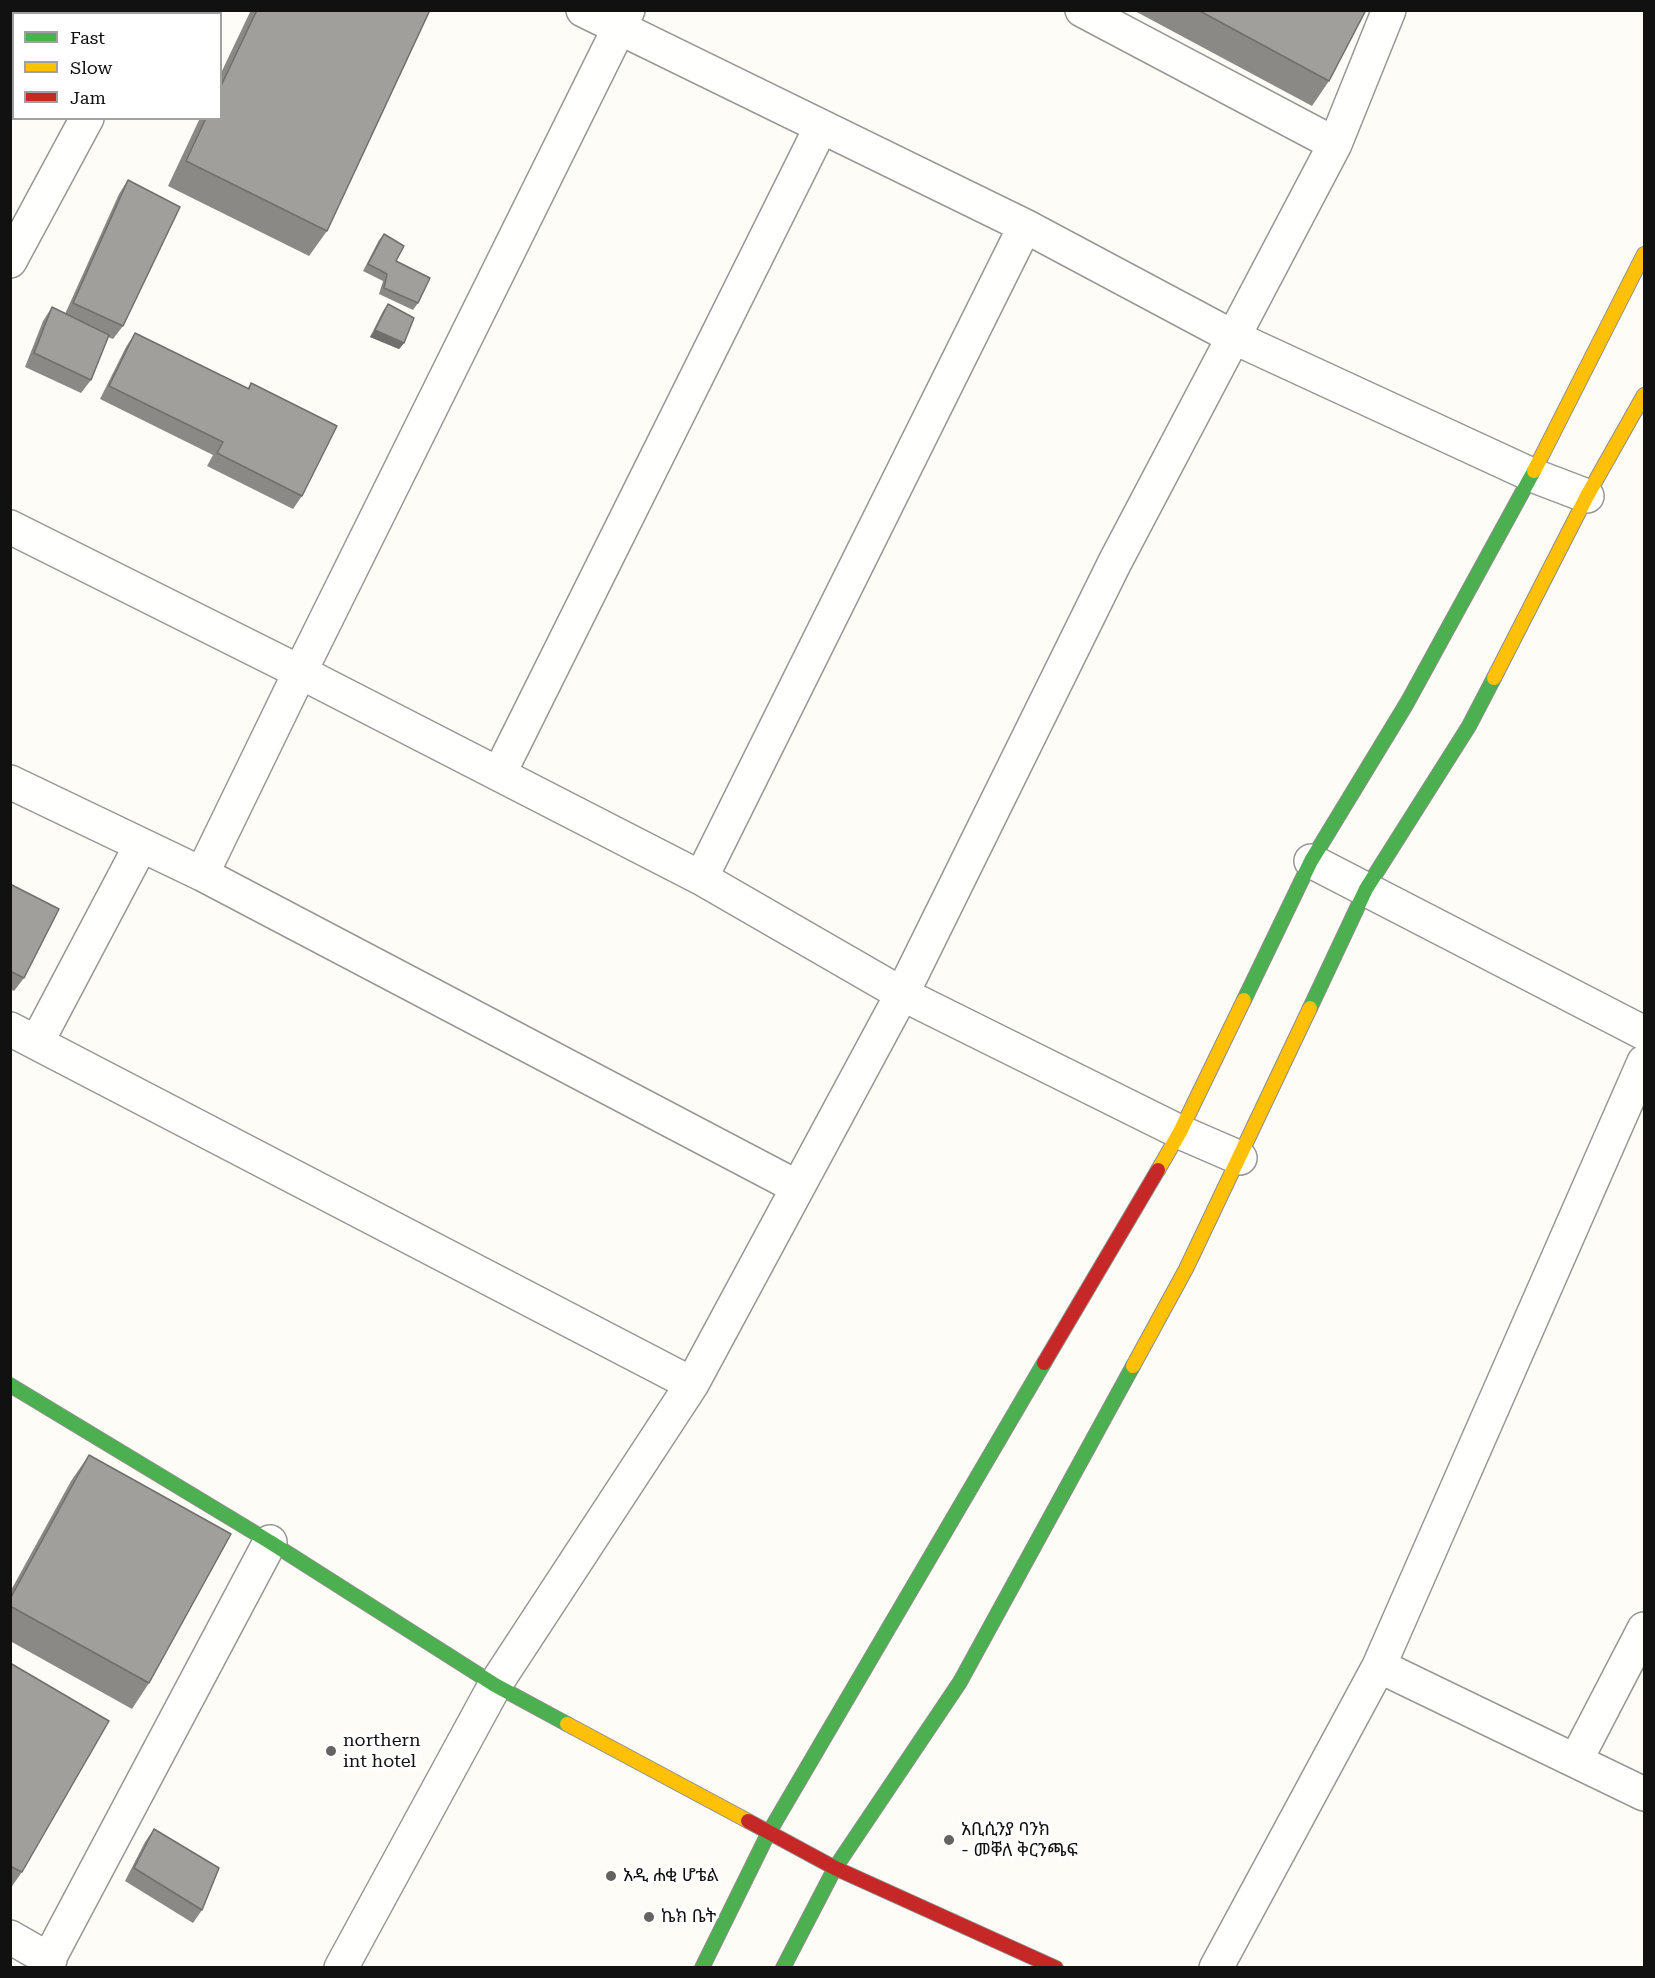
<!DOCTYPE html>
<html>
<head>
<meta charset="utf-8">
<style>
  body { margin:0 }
  #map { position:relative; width:1655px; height:1978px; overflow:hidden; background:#fdfcf7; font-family:"Roboto Serif",serif }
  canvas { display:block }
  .frame { position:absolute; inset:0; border:12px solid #111; pointer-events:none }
  .legend { position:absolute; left:12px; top:12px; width:210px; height:108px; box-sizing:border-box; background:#fff; border:2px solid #a0a0a0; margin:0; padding:8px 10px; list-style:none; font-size:18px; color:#111 }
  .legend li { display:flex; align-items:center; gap:12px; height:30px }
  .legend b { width:30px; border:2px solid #a0a0a0 }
</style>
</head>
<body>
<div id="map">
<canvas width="1655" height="1978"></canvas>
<div class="frame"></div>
<ul class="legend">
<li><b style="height:8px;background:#4caf50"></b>Fast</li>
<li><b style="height:8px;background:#ffc107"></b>Slow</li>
<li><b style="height:8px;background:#c62828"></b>Jam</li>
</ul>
</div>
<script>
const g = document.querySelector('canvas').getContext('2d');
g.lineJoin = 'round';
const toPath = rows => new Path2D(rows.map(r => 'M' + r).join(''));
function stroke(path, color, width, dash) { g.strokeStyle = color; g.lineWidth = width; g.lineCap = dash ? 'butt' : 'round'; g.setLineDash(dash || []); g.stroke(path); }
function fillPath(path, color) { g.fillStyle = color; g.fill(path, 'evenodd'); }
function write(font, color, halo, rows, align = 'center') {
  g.font = font + ' "Roboto Serif","Noto Sans Ethiopic",serif'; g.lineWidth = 6; g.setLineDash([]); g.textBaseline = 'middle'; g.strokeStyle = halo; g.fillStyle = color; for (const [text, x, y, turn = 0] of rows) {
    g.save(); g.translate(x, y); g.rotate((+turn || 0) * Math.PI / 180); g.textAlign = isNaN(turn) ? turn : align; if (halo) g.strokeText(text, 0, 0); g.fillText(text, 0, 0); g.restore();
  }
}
const street = toPath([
  [583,10,1025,226,1233,337,1532,475,1587,496],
  [1082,10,1335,144],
  [144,14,145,10],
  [10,261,87,118],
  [10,527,300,672,701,878,902,994,1180,1132,1240,1158],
  [499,774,821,127],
  [10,782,202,874,797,1187],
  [1311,861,1644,1033],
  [202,874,300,672,628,10],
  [701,878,1025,226],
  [10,1029,692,1384],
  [37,1042,141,845],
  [1379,1666,1644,1794],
  [1576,1760,1644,1629],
  [10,1937,50,1960],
  [44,1968,270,1542],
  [341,1968,495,1685,692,1384,902,994,1115,562,1335,144,1389,10],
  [1216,1968,1379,1666,1644,1062]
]);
const fast = toPath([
  [1244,1000,1311,861,1407,703,1534,471],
  [1310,1008,1366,889,1469,726,1494,678],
  [10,1385,270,1542,495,1685,567,1724],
  [702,1968,768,1834,1044,1363],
  [783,1968,835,1868,960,1682,1133,1366]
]);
const slow = toPath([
  [1534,471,1644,254],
  [1494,678,1587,496,1644,395],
  [1158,1170,1180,1132,1244,1000],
  [1133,1366,1186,1269,1310,1008],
  [567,1724,748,1821]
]);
const jam = toPath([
  [1044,1363,1158,1170],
  [748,1821,835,1868,1056,1968]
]);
const wall = toPath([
  [251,10,430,10,327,231,309,256,168,186,200,118,220,118,220,75],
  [1133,10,1366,10,1329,81,1312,106],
  [128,180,123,326,113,339,108,337,91,380,81,393,25,367,43,321,52,307,65,314,119,194],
  [384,234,396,261,418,303,413,310,379,294,383,281,363,271,379,240],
  [388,304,404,343,399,349,370,337,383,311],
  [135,333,247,389,251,383,302,496,293,509,207,466,213,455,100,399,126,347],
  [10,884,24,978,14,991,10,989],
  [89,1455,149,1683,132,1709,10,1641,10,1592,71,1481],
  [10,1663,22,1872,10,1889],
  [154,1829,202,1910,193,1923,125,1881,145,1842]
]);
const shadedWall = toPath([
  [375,330,404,343,399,349,370,337]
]);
const building = toPath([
  [257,10,430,10,327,231,186,161,206,118,220,118,220,88,257,10],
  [1198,10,1366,10,1329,81,1198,10],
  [128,180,180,207,123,326,73,303,128,180],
  [384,234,404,246,396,261,430,278,418,303,384,288,387,274,368,264,384,234],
  [388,304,414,318,404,343,375,330,388,304],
  [52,307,109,335,91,380,34,353,52,307],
  [135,333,249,389,251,383,337,426,302,496,217,453,223,442,109,386,135,333],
  [10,884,59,909,24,978,10,971,10,884],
  [89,1455,231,1534,149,1683,10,1606,10,1599,89,1455],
  [10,1663,109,1721,22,1872,10,1866,10,1663],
  [154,1829,219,1868,202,1910,134,1868,154,1829]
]);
const markers = [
  [331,1751,6,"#646362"],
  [949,1840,6,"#646362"],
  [611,1876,6,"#646362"],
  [649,1917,6,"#646362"]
];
const poiNames = [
  ["northern",343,1741],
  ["int hotel",343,1762],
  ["አቢሲንያ ባንክ",961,1830],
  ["- መቐለ ቅርንጫፍ",961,1851],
  ["አዲ ሐቂ ሆቴል",623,1876],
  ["ኬክ ቤት",661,1917]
];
stroke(street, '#979795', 36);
stroke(fast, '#8e8d8b', 16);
stroke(slow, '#8e8d8b', 16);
stroke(jam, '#8e8d8b', 16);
stroke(street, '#fffffe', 33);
stroke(fast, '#4caf50', 14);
stroke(slow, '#ffc107', 14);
stroke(jam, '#c62828', 14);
fillPath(wall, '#8a8986');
fillPath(shadedWall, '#716f6d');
fillPath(building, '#a19f9c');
stroke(building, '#716f6d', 1.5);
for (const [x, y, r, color] of markers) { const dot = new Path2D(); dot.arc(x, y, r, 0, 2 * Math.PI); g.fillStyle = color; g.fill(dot); stroke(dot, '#fff', 2); }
write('18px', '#111', '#fff', poiNames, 'left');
</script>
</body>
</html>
